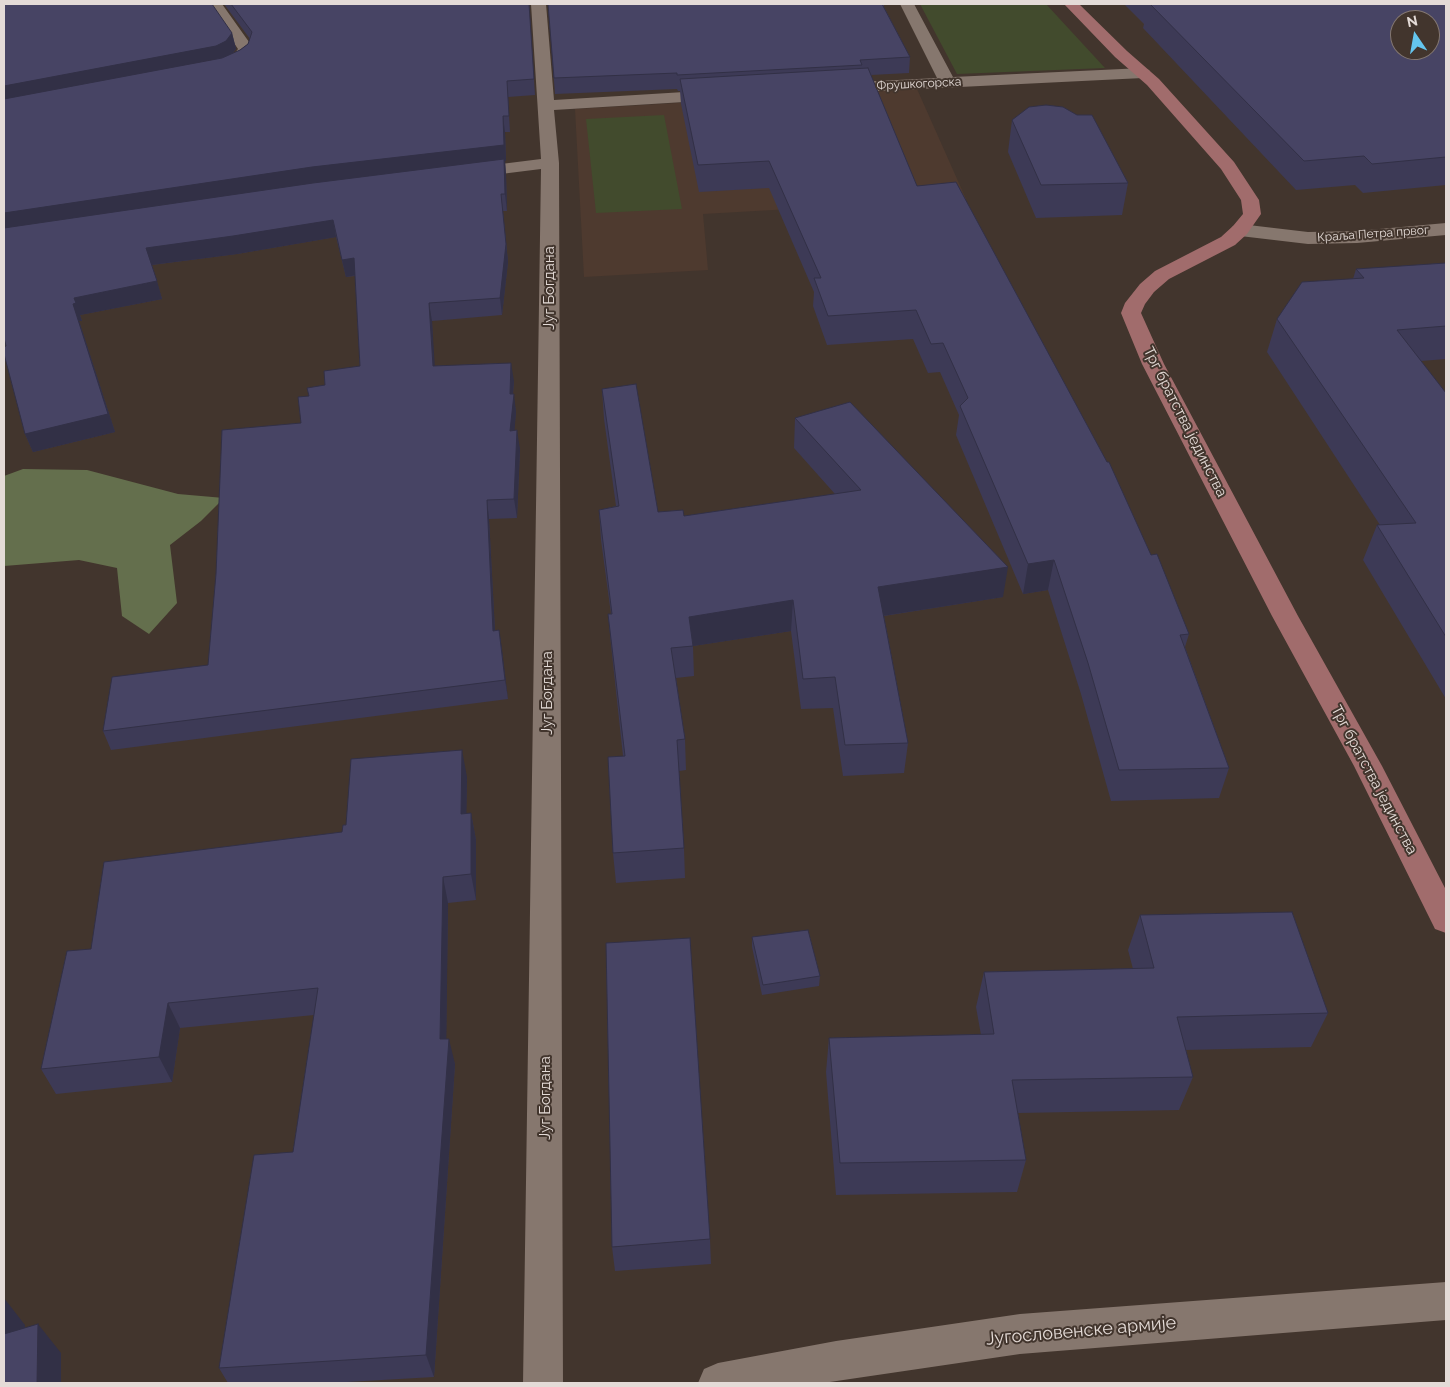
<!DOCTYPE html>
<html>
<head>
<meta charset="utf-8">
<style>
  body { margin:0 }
  #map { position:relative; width:1450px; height:1387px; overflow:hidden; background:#42352d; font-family:Raleway,sans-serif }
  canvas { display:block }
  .frame { position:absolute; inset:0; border:5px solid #e4dbd7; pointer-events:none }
  .north { position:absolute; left:1390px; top:10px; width:50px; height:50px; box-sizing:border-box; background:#42352d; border:1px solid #837771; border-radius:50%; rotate:348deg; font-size:14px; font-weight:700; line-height:20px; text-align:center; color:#e4dbd7 }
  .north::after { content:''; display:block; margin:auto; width:18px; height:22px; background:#64c5ee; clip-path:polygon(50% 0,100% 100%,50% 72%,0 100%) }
</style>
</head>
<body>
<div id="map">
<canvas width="1450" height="1387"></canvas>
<div class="frame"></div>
<div class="north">N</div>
</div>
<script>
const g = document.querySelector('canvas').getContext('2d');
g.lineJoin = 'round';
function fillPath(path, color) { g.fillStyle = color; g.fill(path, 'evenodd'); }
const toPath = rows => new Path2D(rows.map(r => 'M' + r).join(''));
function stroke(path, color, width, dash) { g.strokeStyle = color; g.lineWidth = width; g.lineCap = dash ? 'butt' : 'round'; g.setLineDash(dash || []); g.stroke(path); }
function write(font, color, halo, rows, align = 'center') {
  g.font = font + ' Raleway,sans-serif'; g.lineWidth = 4; g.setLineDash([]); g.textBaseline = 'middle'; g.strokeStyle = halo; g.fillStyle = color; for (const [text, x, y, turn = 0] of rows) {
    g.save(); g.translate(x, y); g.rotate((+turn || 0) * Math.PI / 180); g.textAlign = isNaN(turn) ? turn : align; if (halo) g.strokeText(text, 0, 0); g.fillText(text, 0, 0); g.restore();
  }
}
const built = toPath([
  [917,89,966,199,703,214,708,270,584,277,575,109]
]);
const green = toPath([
  [920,4,1046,4,1105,68,957,74],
  [664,115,682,209,596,213,586,119]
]);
const forest = toPath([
  [23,469,87,470,178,494,224,498,201,521,170,545,177,603,149,634,122,616,117,568,79,560,4,566,4,476]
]);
const street = toPath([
  [208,4,222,4,254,49,250,58,243,64,221,72,215,70,213,67,215,64,231,58,238,49,208,4],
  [531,4,546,4,554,100,717,90,723,91,725,95,723,99,717,100,554,110,559,163,563,1383,523,1383,541,169,469,178,463,177,460,173,463,169,469,168,541,159,531,4],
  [900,4,914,4,953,77,1143,68,1149,70,1151,73,1149,76,1143,78,838,93,832,92,830,88,832,84,838,83,937,78,900,4],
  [1446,223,1446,235,1357,243,1308,244,1240,236,1233,234,1230,230,1233,226,1240,224,1308,232,1357,231,1446,223],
  [1446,1282,1446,1320,1020,1354,823,1383,698,1383,704,1369,718,1363,836,1341,1020,1314,1446,1282]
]);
const secondary = toPath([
  [1064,4,1079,4,1127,51,1159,79,1234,162,1259,200,1261,214,1247,234,1235,245,1169,279,1154,292,1145,304,1141,313,1164,364,1298,616,1382,766,1446,890,1446,933,1435,929,1354,766,1272,616,1142,364,1121,313,1125,303,1140,284,1155,271,1221,237,1233,226,1243,214,1241,200,1221,169,1147,85,1115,57,1064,4]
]);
const wall = toPath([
  [224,4,529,4,535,95,508,97,510,132,505,132,506,161,505,161,506,175,507,211,503,211,508,262,502,315,432,321,434,366,514,381,513,394,516,412,514,431,520,449,517,518,489,519,495,631,499,630,508,699,111,750,103,731,208,665,301,423,309,396,325,385,360,366,355,276,346,277,336,237,237,254,152,265,162,299,80,315,82,321,79,321,115,432,33,452,25,434,6,346,232,33,236,49,232,54,240,50,248,44,250,39],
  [548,4,884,4,884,7,910,57,909,73,871,75,917,186,1151,555,1189,634,1185,647,1229,768,1219,798,1111,801,1081,694,1048,590,1023,594,956,435,959,415,940,372,928,373,913,339,827,345,813,306,814,292,769,188,699,192,681,104,680,91,678,91,677,89,555,94],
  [1124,4,1446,4,1446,185,1363,193,1355,185,1296,190,1143,28,1144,24],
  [1077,115,1128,183,1122,215,1036,218,1008,152,1012,120],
  [1446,263,1446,359,1421,361,1446,393,1446,699,1363,560,1377,525,1380,525,1267,352,1277,319,1353,279,1356,269],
  [602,389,658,512,684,516,835,494,794,448,795,418,1003,597,884,616,908,743,904,773,843,776,833,708,801,709,791,631,693,646,694,676,676,678,685,739,686,770,679,771,684,848,685,878,616,883,613,853,623,756,611,645,608,614,611,614,601,540,599,510,616,506,604,419],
  [467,777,466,813,471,813,476,840,476,900,448,903,446,1039,455,1064,434,1377,330,1383,228,1383,219,1368,293,1152,314,1015,180,1028,172,1082,56,1094,41,1069,91,949,342,832,346,825],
  [1140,915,1328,1013,1311,1047,1186,1050,1193,1077,1179,1110,1018,1113,1026,1160,1017,1192,836,1195,826,1072,829,1038,981,1035,976,1007,984,972,1133,969,1128,950],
  [752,937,820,976,819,986,762,995,752,947],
  [710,1239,711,1264,615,1271,612,1247]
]);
const shadedWall = toPath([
  [232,33,236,49,230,56,4,103,4,86],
  [503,116,505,132,506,161,505,161,506,175,507,211,505,194,4,231,4,213],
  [501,194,508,262,502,315,500,298],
  [333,220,336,237,237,254,151,265,146,248],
  [354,258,357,275,346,277,342,260],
  [157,281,162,299,80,315,82,321,79,321,115,432,33,452,25,434,73,304,74,298],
  [429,303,432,321,436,385,433,366],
  [511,363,514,381,512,406,514,394,516,412,513,449,510,431,510,394],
  [517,430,520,449,517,518,514,499],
  [487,500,489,519,496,650,493,631],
  [1054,560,1048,590,1023,594,1028,564],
  [1008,567,1003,597,876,617,878,587],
  [793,600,791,631,693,646,689,617],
  [499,630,502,649,508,699,505,680],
  [462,750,467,777,466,840,461,814],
  [471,813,476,840,476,900,471,874],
  [443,877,448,903,446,1065,440,1039],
  [168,1003,180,1028,172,1082,159,1057],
  [449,1039,455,1064,434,1377,426,1355],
  [4,1298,25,1325,23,1364,4,1341],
  [38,1324,61,1353,61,1383,37,1383]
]);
const building = toPath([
  [4,4,212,4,232,33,226,41,216,46,4,86,4,4],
  [231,4,529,4,534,79,507,81,509,116,503,116,504,145,312,167,4,213,4,99,222,58,240,50,248,44,252,32,231,4],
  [548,4,882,4,910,57,860,60,862,65,677,75,677,73,554,78,548,4],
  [1150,4,1446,4,1446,157,1372,164,1364,156,1304,161,1150,4],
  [1400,20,1430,20,1430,50,1400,50,1400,20],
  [868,68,917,186,956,182,1107,462,1109,462,1151,555,1157,554,1189,634,1180,635,1229,768,1119,770,1088,663,1054,560,1028,564,960,406,968,398,943,343,931,344,916,310,828,316,814,278,821,278,769,161,698,165,680,79,868,68],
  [1046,105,1063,107,1077,115,1092,115,1128,183,1041,185,1012,120,1029,107,1046,105],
  [504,159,505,194,501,194,506,244,500,298,429,303,433,366,511,363,510,394,514,394,510,431,517,430,514,499,487,500,493,631,499,630,505,680,103,731,112,677,208,665,216,574,222,430,301,423,298,397,309,396,307,388,325,385,324,371,360,366,354,258,342,260,333,220,233,236,146,248,157,281,74,298,76,303,73,304,108,414,25,434,4,354,4,347,6,346,4,338,4,228,313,183,504,159],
  [1446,263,1446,326,1397,330,1446,393,1446,637,1377,525,1416,523,1277,319,1302,282,1364,278,1356,269,1446,263],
  [636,384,658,512,683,510,684,516,861,490,795,418,850,402,1008,567,878,587,908,743,845,745,835,677,803,679,793,600,689,617,693,646,671,648,685,739,677,740,684,848,613,853,608,757,625,756,608,614,612,614,599,510,619,506,602,389,636,384],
  [462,750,461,814,471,813,471,874,443,877,440,1039,449,1039,426,1355,219,1368,254,1155,293,1152,318,988,168,1003,159,1057,41,1069,67,951,91,949,104,862,342,832,343,825,346,825,351,759,462,750],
  [1292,912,1328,1013,1177,1017,1193,1077,1012,1080,1026,1160,840,1163,829,1038,994,1034,984,972,1154,968,1140,915,1292,912],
  [808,930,820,976,763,985,752,937,808,930],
  [690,938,710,1239,612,1247,606,943,690,938],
  [38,1324,37,1383,4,1383,4,1334,38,1324]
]);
const farStreetnames = [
  ["Фрушкогорска",919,84,-3],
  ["Краља Петра првог",1373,234,-4]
];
const streetNames = [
  ["Југ Богдана",549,288,-90],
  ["Трг братства јединства",1185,422,63],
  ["Југ Богдана",547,693,-90],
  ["Трг братства јединства",1374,780,62],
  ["Југ Богдана",545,1098,-90]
];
const nearStreetnames = [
  ["Југословенске армије",1081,1331,-5]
];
fillPath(built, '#4e3a2f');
fillPath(green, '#424b2d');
fillPath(forest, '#646f4d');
fillPath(street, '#86776e');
fillPath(secondary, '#a16c6c');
fillPath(wall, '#3d3a56');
fillPath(shadedWall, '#323046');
fillPath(building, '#474464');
stroke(building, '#323046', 1);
write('12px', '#e4dbd7', '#42352d', farStreetnames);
write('15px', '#e4dbd7', '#42352d', streetNames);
write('18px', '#e4dbd7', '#42352d', nearStreetnames);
</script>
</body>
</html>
